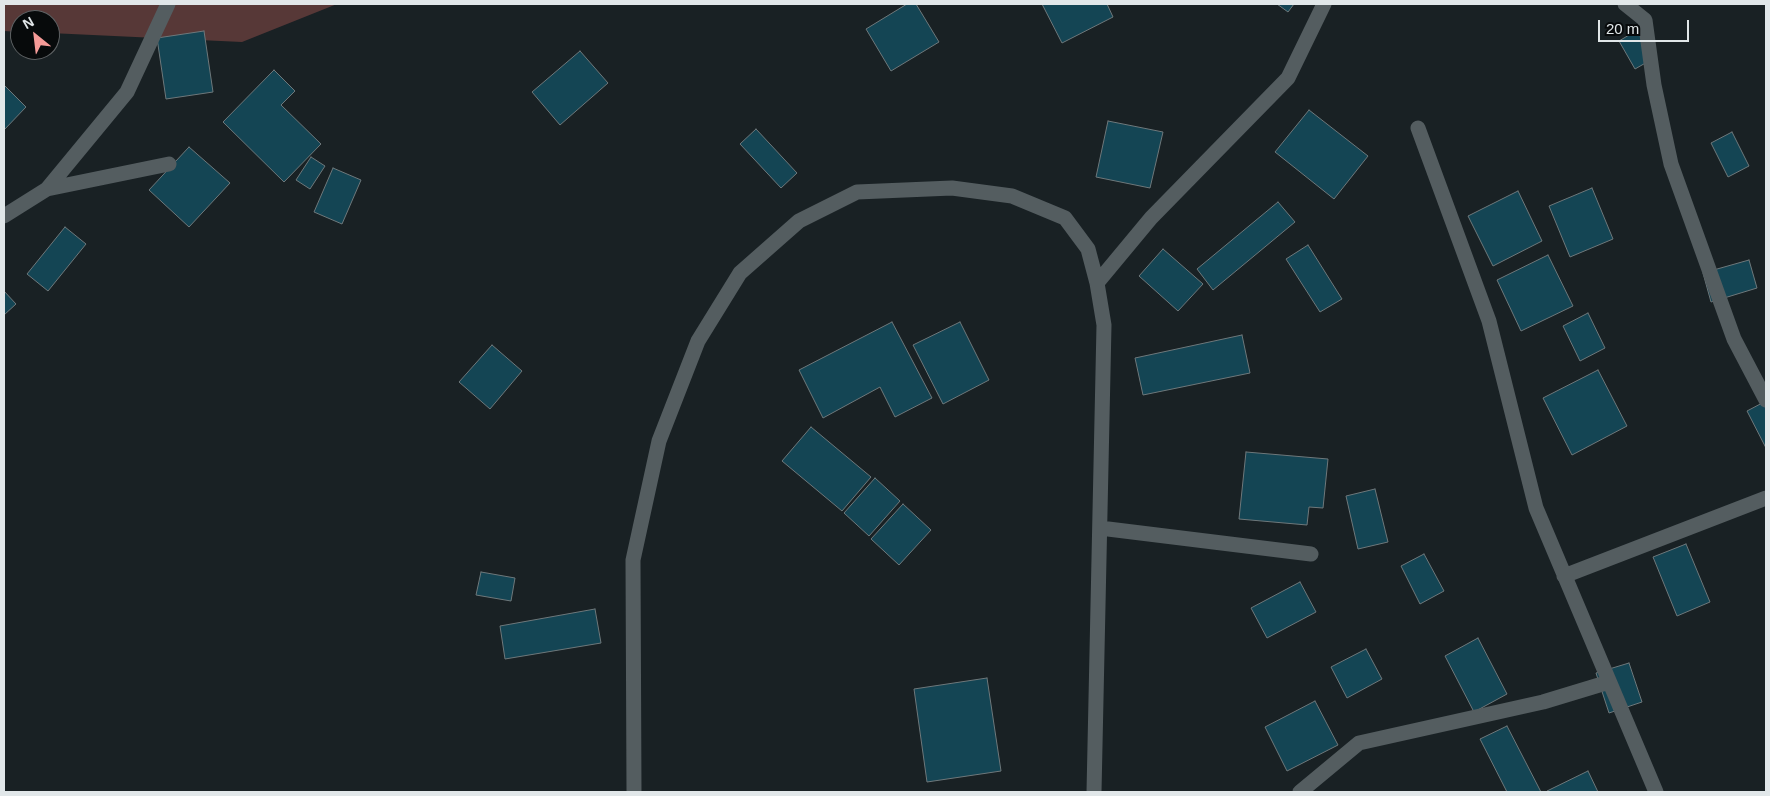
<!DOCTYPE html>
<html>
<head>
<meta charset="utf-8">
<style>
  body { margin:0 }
  #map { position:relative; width:1770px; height:796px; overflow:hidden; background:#192124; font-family:Helvetica,sans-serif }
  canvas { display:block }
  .frame { position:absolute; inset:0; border:5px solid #e1e7e9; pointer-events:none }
  .north { position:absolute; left:10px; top:10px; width:50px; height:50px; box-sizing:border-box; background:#070a0b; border:1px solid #5e6264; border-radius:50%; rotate:331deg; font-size:14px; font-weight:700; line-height:20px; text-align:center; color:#e1e7e9 }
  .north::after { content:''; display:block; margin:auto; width:18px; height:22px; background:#f59b98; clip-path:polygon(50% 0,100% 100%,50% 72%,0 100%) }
  .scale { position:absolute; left:1598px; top:20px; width:91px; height:22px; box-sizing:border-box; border:2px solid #e1e7e9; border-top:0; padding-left:6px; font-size:15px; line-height:18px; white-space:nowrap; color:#e1e7e9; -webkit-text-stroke:4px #070a0b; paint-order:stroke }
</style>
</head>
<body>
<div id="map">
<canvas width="1770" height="796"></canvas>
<div class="frame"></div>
<div class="north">N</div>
<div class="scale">20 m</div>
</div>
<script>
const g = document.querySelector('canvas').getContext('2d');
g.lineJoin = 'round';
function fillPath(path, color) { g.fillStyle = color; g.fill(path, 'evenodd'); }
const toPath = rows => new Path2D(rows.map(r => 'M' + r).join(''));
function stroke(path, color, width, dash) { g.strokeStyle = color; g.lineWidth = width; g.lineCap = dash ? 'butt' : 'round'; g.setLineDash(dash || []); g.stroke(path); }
const green = toPath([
  [4,4,337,4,242,42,50,33,50,20,20,20,20,32,4,31]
]);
const building = toPath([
  [907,4,916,4,939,42,891,71,866,29,907,4],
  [1042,4,1107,4,1113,17,1062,43,1042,4],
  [1277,4,1294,4,1288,12,1277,4],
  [1639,29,1656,57,1635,69,1619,41,1639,29],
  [204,31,213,92,166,99,157,38,204,31],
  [580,51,608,83,560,125,532,92,580,51],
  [274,70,295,91,281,105,321,144,284,182,223,122,274,70],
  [4,85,26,107,4,130,4,85],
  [1309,110,1368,156,1334,199,1275,152,1309,110],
  [1108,121,1163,132,1150,188,1096,177,1108,121],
  [756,129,797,173,781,188,740,144,756,129],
  [1732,132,1749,166,1728,177,1711,143,1732,132],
  [189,147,230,183,189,227,149,190,189,147],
  [311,157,325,166,310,189,296,180,311,157],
  [333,168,361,180,342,224,314,212,333,168],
  [1592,188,1613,239,1570,257,1549,206,1592,188],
  [1518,191,1542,241,1493,266,1468,216,1518,191],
  [1278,202,1295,222,1213,290,1197,269,1278,202],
  [65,227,86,244,48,291,27,274,65,227],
  [1308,245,1342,299,1320,312,1286,259,1308,245],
  [1163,249,1203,284,1178,311,1139,276,1163,249],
  [1548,255,1573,306,1521,331,1497,280,1548,255],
  [1749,260,1757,288,1711,302,1703,273,1749,260],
  [4,291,16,304,4,315,4,291],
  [1588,313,1605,348,1580,361,1563,326,1588,313],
  [892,322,932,398,895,417,880,387,823,418,799,370,892,322],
  [960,322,989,380,943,404,913,345,960,322],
  [1242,335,1250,373,1143,395,1135,358,1242,335],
  [492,345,522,371,490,409,459,382,492,345],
  [1598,370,1627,426,1572,455,1543,398,1598,370],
  [1766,401,1766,448,1747,411,1766,401],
  [811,427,871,477,842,511,782,461,811,427],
  [1246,452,1328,459,1323,508,1309,507,1307,525,1239,519,1246,452],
  [875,478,900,501,869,536,844,513,875,478],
  [1375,489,1388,542,1358,549,1346,496,1375,489],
  [903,504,931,530,899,565,871,539,903,504],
  [1686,544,1710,602,1677,616,1653,557,1686,544],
  [1424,554,1444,591,1420,604,1401,566,1424,554],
  [481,572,515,578,511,601,476,595,481,572],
  [1300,582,1316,612,1267,638,1251,608,1300,582],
  [595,609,601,643,505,659,500,626,595,609],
  [1478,638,1507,694,1474,712,1445,656,1478,638],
  [1366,649,1382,679,1347,698,1331,667,1366,649],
  [1629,663,1642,702,1609,713,1596,673,1629,663],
  [987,678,1001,771,927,782,914,689,987,678],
  [1315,701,1338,745,1287,771,1265,727,1315,701],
  [1507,726,1541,792,1507,792,1480,739,1507,726],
  [1588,771,1598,792,1547,792,1547,791,1588,771]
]);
const minor = toPath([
  [1625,4,1645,20,1654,85,1671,164,1734,339,1766,400],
  [1418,128,1489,321,1536,508,1656,792],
  [47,189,127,92,168,4],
  [4,216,47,189,169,164],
  [1097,283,1151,218,1288,78,1324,4],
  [1100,528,1311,554],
  [1564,576,1766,498],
  [634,792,633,560,659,441,698,341,740,273,799,221,857,192,952,188,1012,196,1065,218,1088,249,1097,283,1104,325,1094,792],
  [1300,792,1359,743,1543,702,1609,682]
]);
fillPath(green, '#573837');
fillPath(building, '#144554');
stroke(building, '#6e787b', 1);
stroke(minor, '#545d60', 15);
</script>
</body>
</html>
